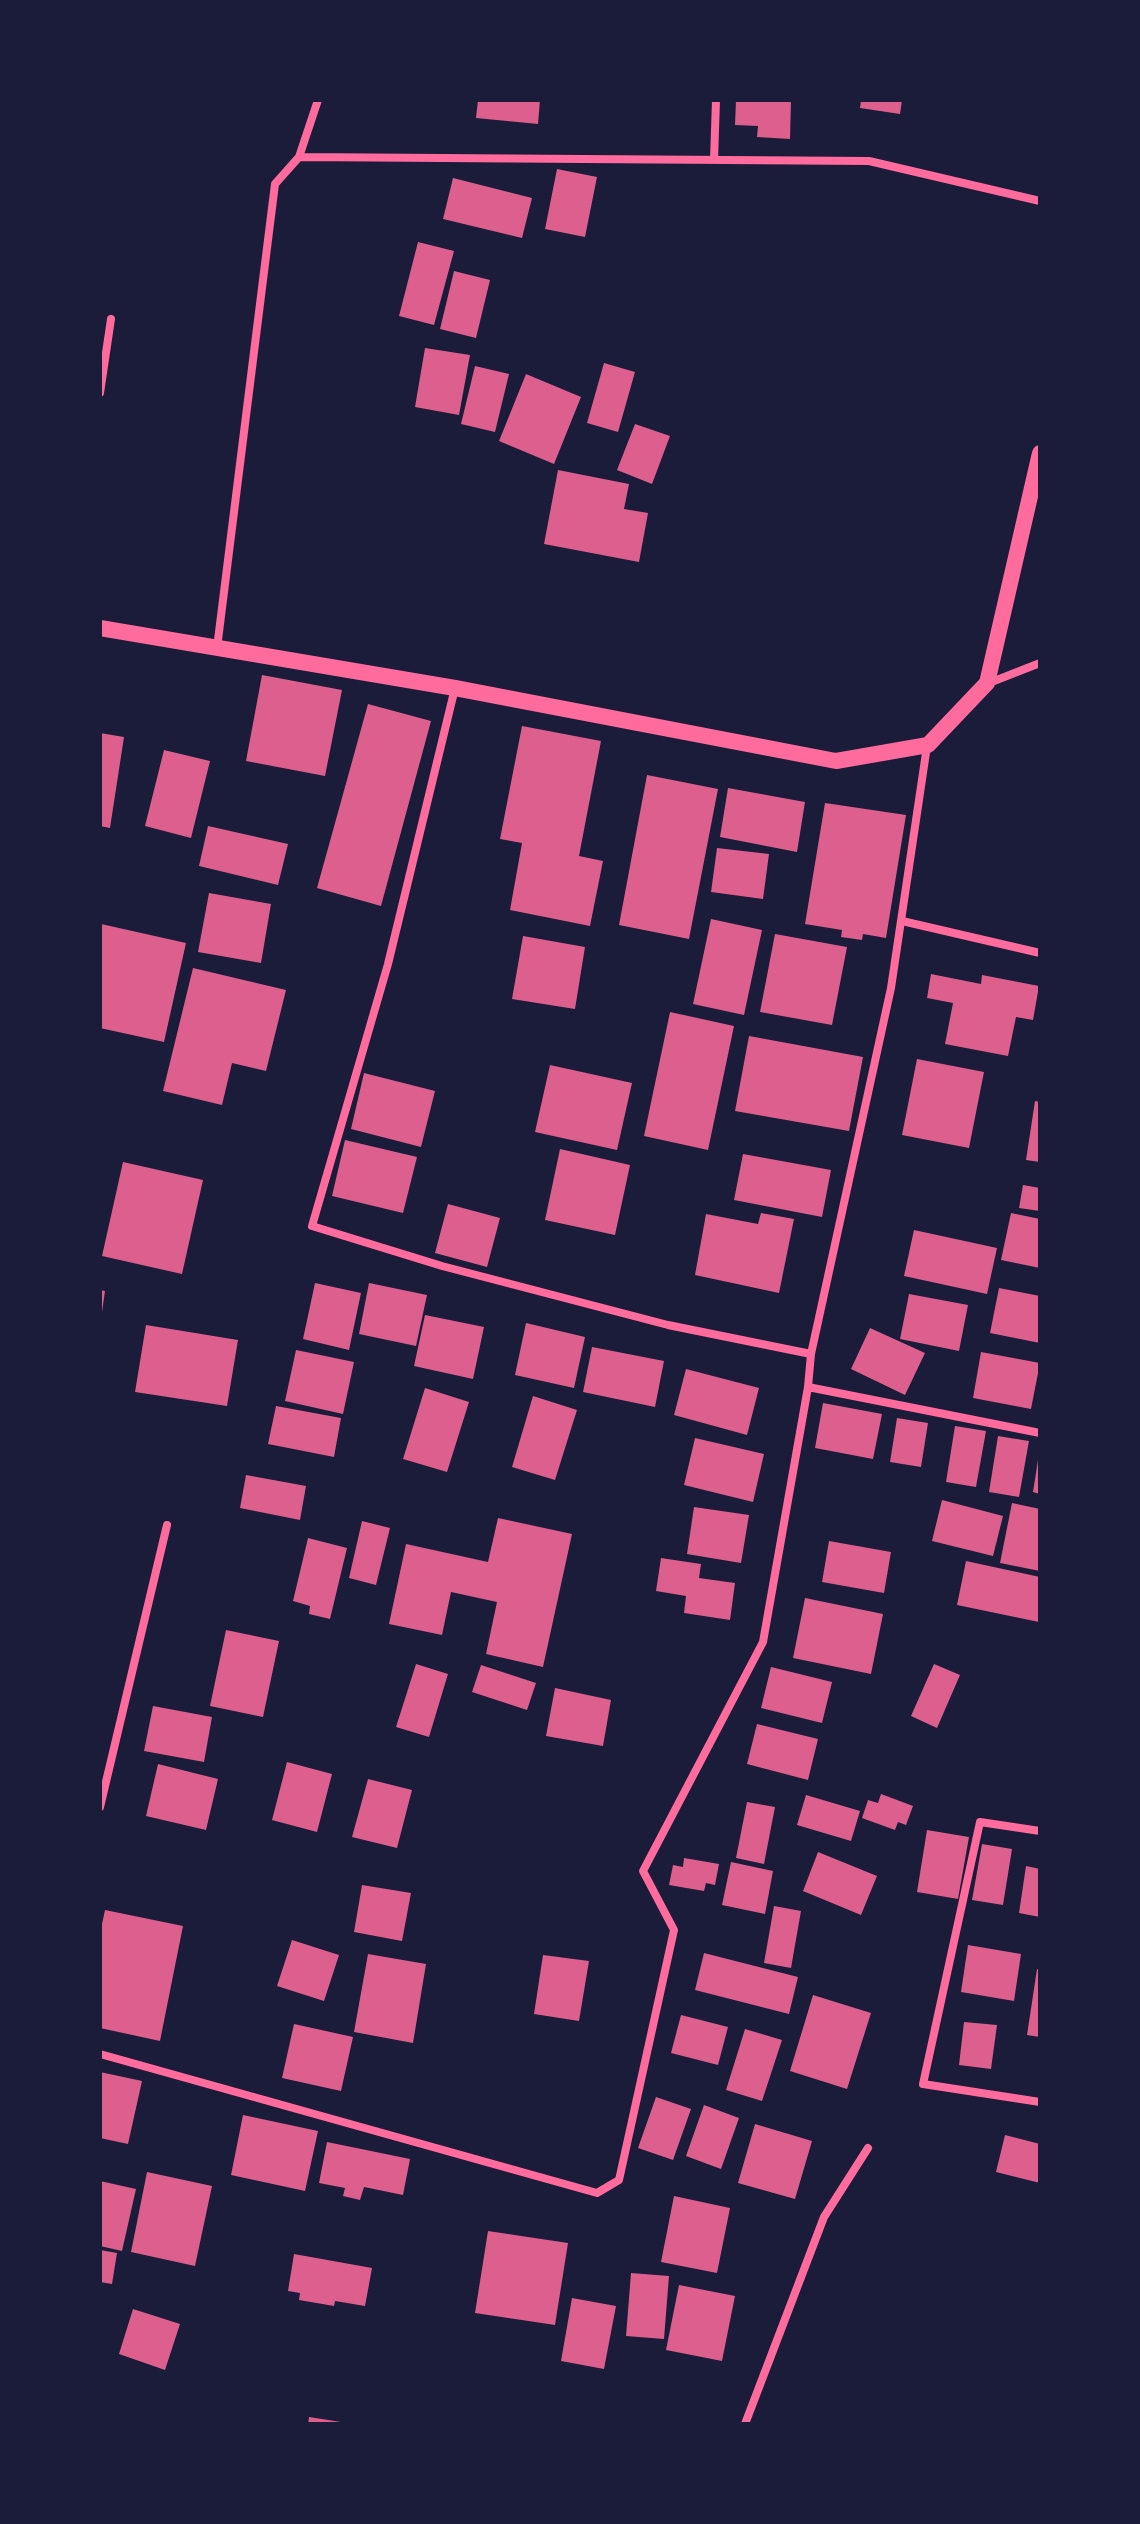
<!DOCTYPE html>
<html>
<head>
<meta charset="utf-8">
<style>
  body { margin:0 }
  #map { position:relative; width:1140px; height:2524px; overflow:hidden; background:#1b1b3a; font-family:"Golos Text",sans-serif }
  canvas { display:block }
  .frame { position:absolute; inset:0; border:102px solid #1b1b3a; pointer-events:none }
</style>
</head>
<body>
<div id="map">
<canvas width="1140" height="2524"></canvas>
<div class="frame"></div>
</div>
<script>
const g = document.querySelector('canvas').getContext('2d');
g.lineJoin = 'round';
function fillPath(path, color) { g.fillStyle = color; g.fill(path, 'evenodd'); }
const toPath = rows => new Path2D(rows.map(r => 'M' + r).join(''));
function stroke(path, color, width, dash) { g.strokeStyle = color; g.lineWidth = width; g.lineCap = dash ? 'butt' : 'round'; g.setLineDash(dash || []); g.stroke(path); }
const building = toPath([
  [478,100,540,100,538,124,476,118],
  [736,100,791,100,790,139,757,137,758,126,735,125],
  [861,100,902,100,900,114,860,108],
  [557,169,597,177,585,237,545,229],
  [453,178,532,198,522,238,443,219],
  [418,242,454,251,434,325,399,316],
  [454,271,490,280,476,338,440,329],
  [425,348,470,355,459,415,415,407],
  [604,363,635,372,618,432,587,423],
  [475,366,509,374,495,432,461,424],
  [526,374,581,397,554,464,499,441],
  [635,424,670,436,652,484,617,470],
  [558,470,629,484,624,509,648,513,639,562,544,544],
  [262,675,342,690,325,776,246,761],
  [368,704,431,721,381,906,317,888],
  [522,726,601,741,579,856,603,861,590,926,510,910,522,843,500,839],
  [100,733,124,737,110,828,100,826],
  [164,750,210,761,191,838,145,826],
  [647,775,718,789,689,939,619,925],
  [728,788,805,802,797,852,720,837],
  [825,803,906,815,886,938,863,934,862,940,841,937,842,930,805,924],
  [208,826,288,844,278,885,199,866],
  [717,848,769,854,763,899,711,892],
  [209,893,271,904,261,963,198,952],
  [711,919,762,930,744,1015,693,1004],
  [101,924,186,943,164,1042,100,1028],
  [775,934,847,947,832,1025,760,1012],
  [523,936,585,947,575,1009,512,999],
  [193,968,286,990,266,1071,232,1063,222,1105,163,1091],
  [931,974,981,984,982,975,1039,986,1033,1020,1016,1017,1008,1056,945,1044,953,1003,927,998],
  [670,1012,734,1026,708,1150,644,1136],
  [749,1036,863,1057,849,1131,735,1111],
  [917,1059,984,1072,969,1148,902,1135],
  [550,1065,632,1083,617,1150,535,1132],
  [364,1073,435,1091,421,1147,351,1129],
  [1035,1101,1040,1102,1040,1162,1026,1160],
  [345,1140,417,1157,403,1213,332,1196],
  [560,1149,630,1165,615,1235,545,1220],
  [743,1154,831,1170,822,1217,734,1200],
  [123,1162,203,1180,182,1274,102,1256],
  [1023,1185,1040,1188,1040,1211,1019,1208],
  [448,1204,500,1218,487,1267,435,1253],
  [761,1213,794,1219,779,1293,695,1275,706,1214,758,1224],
  [1011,1213,1040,1219,1040,1268,1001,1260],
  [914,1230,997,1248,987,1294,904,1276],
  [315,1283,361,1293,349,1350,303,1339],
  [369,1283,427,1295,416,1346,359,1334],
  [999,1288,1040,1296,1040,1343,990,1333],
  [100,1290,105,1291,102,1312,100,1311],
  [909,1294,968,1305,959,1351,900,1339],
  [425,1315,484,1327,473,1379,414,1366],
  [526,1323,585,1337,574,1388,515,1375],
  [146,1325,238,1340,227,1406,135,1392],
  [870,1328,925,1353,905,1395,851,1369],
  [592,1347,664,1361,655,1407,583,1392],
  [296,1350,354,1362,343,1414,285,1401],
  [981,1352,1040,1363,1031,1409,973,1398],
  [686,1369,759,1388,747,1435,674,1415],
  [425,1388,469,1402,447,1472,403,1459],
  [533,1396,577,1410,555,1480,512,1467],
  [823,1403,882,1414,873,1459,815,1448],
  [276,1406,341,1418,334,1457,268,1444],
  [897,1418,928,1423,921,1467,890,1462],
  [955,1426,986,1431,976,1487,946,1482],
  [998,1436,1029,1441,1019,1497,989,1492],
  [695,1438,764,1454,753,1502,684,1485],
  [1038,1460,1040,1460,1040,1494,1033,1492],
  [246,1475,306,1486,300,1520,240,1508],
  [942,1500,1003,1516,993,1556,932,1541],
  [1012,1503,1040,1509,1040,1571,1000,1563],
  [694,1507,749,1515,741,1563,687,1554],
  [498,1518,572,1534,543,1667,486,1654,497,1602,451,1592,442,1635,389,1624,406,1544,488,1562],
  [362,1521,390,1528,376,1585,349,1578],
  [308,1538,347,1548,330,1619,309,1614,310,1606,293,1601],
  [829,1541,891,1552,884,1593,822,1582],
  [661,1558,701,1564,699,1578,735,1583,730,1620,684,1613,686,1596,656,1591],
  [966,1561,1040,1577,1039,1622,957,1605],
  [805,1598,883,1614,871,1674,793,1658],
  [226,1630,279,1641,263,1717,210,1706],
  [416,1664,448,1674,429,1737,396,1727],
  [934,1664,960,1675,937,1728,911,1716],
  [481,1665,536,1683,527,1710,472,1692],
  [771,1667,832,1682,822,1723,761,1708],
  [555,1688,611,1700,603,1746,546,1736],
  [153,1706,212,1717,204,1762,144,1751],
  [757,1724,818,1739,808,1780,747,1764],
  [287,1762,332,1774,317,1832,272,1820],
  [158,1764,218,1779,206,1830,146,1816],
  [368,1779,412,1790,397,1848,352,1837],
  [881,1794,913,1806,906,1825,898,1822,895,1830,862,1818,868,1800,878,1803],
  [806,1795,860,1811,851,1841,797,1825],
  [747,1802,775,1807,764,1864,736,1858],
  [927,1830,969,1837,958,1899,917,1892],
  [982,1844,1012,1849,1003,1905,972,1900],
  [818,1852,877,1876,861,1915,803,1891],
  [684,1858,719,1864,715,1885,706,1883,704,1891,669,1885,673,1865,683,1867],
  [731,1862,773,1871,765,1914,722,1905],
  [1026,1866,1040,1869,1040,1917,1019,1913],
  [362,1885,411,1893,402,1941,354,1932],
  [774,1906,801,1911,791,1968,764,1963],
  [105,1910,183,1926,160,2041,100,2028,100,1933],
  [292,1940,339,1955,324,2001,277,1986],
  [968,1945,1021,1954,1014,2001,961,1992],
  [704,1953,798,1977,789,2014,695,1990],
  [368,1954,426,1964,413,2043,354,2032],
  [543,1955,589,1961,579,2021,534,2014],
  [1037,1969,1040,1970,1040,2037,1027,2035],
  [813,1995,871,2013,847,2089,790,2071],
  [681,2015,728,2027,718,2065,671,2053],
  [964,2022,997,2025,991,2069,959,2065],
  [294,2024,353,2037,341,2091,282,2078],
  [745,2029,782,2040,762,2101,726,2090],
  [100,2072,142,2081,128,2144,100,2138],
  [656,2097,691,2109,673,2160,638,2148],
  [704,2105,739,2118,721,2169,686,2156],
  [243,2115,318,2131,305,2191,231,2175],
  [755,2124,812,2141,795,2199,738,2183],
  [1005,2135,1040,2144,1040,2183,996,2172],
  [327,2142,410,2159,403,2195,364,2187,360,2200,343,2196,345,2188,319,2183],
  [147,2172,212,2186,195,2266,131,2252],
  [100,2181,136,2189,122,2251,100,2246],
  [674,2196,730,2208,717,2273,661,2262],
  [488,2231,568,2243,555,2325,475,2313],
  [100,2250,117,2253,112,2284,100,2282],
  [294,2254,372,2268,365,2306,335,2301,334,2306,299,2300,300,2293,288,2291],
  [631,2273,669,2276,664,2339,626,2336],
  [679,2285,735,2296,722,2361,666,2350],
  [572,2298,616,2306,604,2369,561,2361],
  [133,2309,180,2324,165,2370,119,2354],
  [309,2417,341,2422,340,2424,308,2424]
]);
const minor = toPath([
  [299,157,869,161,1040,201],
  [714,160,716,100],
  [100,393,111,319],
  [217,648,275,184,299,157,318,100],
  [989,683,1040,663],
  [455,688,388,964,312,1226,442,1266,668,1325,811,1354],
  [902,921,1040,953],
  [808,1387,1040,1433],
  [100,1807,167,1525],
  [1040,1831,980,1822,923,2084,1040,2102],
  [100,2054,597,2193,619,2180,674,1930,643,1871,763,1642,808,1387,811,1354,891,988,927,746],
  [745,2424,824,2217,868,2148]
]);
const secondary = toPath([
  [100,628,455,688,836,761,928,745,987,683,1040,453]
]);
fillPath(building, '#dd5f8e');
stroke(minor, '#ff6b9d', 8);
stroke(secondary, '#ff6b9d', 16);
</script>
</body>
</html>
